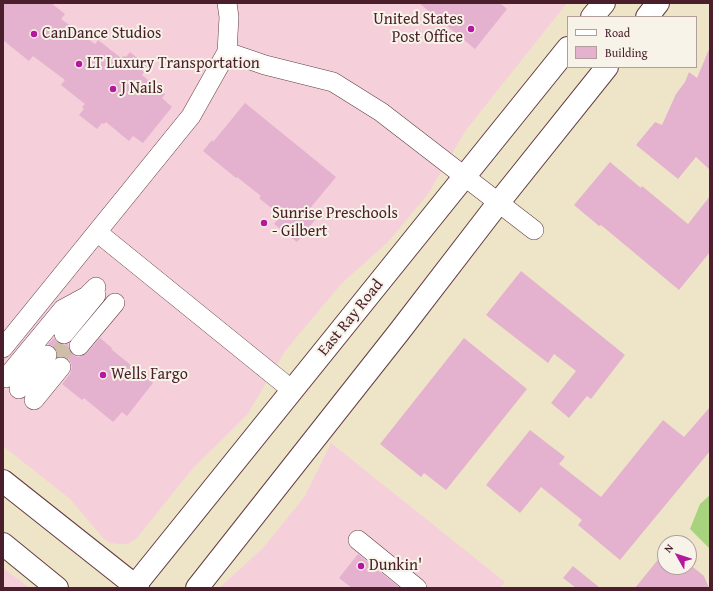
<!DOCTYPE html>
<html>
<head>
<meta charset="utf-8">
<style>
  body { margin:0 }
  #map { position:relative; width:713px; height:591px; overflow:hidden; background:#eee5c8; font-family:"Gentium Book Plus",serif }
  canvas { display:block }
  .frame { position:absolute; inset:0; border:4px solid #4a1f2b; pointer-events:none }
  .legend { position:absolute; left:567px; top:16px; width:130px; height:52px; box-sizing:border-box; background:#f7f3e8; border:1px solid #b29e9c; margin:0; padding:5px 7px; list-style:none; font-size:12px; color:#4a1f2b }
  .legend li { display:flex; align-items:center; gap:8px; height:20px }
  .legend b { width:20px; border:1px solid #b29e9c }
  .north { position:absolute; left:657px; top:535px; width:40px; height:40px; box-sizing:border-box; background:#f7f3e8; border:1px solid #b29e9c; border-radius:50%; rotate:309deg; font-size:11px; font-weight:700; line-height:16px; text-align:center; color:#4a1f2b }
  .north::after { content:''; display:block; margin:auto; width:14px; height:18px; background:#b5179e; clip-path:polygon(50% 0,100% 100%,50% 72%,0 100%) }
</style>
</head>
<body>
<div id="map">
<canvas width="713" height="591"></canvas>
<div class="frame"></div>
<ul class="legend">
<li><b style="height:5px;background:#fff"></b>Road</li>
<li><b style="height:11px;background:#e4b2ce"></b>Building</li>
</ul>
<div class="north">N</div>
</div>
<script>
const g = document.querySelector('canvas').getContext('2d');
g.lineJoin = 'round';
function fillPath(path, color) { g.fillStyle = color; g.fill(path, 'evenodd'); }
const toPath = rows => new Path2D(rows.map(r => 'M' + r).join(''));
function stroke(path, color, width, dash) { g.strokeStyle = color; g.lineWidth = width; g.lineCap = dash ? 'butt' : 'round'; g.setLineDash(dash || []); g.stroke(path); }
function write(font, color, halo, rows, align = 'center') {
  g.font = font + ' "Gentium Book Plus",serif'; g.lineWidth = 4; g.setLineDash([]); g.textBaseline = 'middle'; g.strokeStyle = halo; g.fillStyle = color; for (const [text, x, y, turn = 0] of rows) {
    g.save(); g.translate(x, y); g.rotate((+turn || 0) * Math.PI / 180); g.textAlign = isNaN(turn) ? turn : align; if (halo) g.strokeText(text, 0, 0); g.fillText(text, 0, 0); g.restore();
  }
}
const built = toPath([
  [3,3,567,3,466,130,428,194,388,242,341,284,285,351,247,415,193,468,136,539,127,544,118,544,110,543,104,539,70,499,3,446],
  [331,443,505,582,500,588,219,588,263,548,305,496],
  [3,568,30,588,3,588]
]);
const green = toPath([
  [710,495,710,549,690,529,700,504]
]);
const building = toPath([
  [3,3,51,3,65,14,61,19,95,44,98,40,121,58,124,56,126,57,130,52,147,66,142,71,144,72,142,75,165,94,162,98,172,107,143,143,133,136,129,141,106,122,104,124,102,123,97,129,79,115,84,109,82,107,85,104,61,85,65,80,33,56,29,61,3,40],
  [419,3,500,3,507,9,475,49],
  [710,47,710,170,696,157,678,179,636,145,655,122,662,125,676,94,685,82,689,72,697,78],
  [245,103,336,177,306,213,315,220,297,242,274,224,281,216,259,198,261,196,237,177,236,178,203,151,212,140,213,142],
  [610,162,641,188,642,186,688,224,710,196,710,252,679,290,601,225,599,226,574,205],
  [521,271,625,355,591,399,587,396,569,418,551,403,576,371,554,354,548,363,486,315],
  [54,338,57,342,62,345,68,344,69,349,72,354,77,357,82,356,87,353,100,338,112,348,111,349,153,383,127,416,122,412,113,422,84,398,82,400,62,384,70,374,72,368,71,363,68,358,63,356,58,357,57,352,54,347,48,344],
  [464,338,527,389,446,490,424,473,421,477,380,444],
  [710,407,710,451,620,560,578,525,582,520,541,487,520,513,486,485,530,430,565,457,559,464,601,497,663,420,684,437],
  [665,551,665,567,693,567,704,576,709,588,635,588],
  [358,554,400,588,352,588,339,578],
  [573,566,600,588,576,588,563,578]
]);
const minorTunnel = toPath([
  [54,361,71,340]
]);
const minor = toPath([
  [227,52,265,65,333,82,381,112,534,230],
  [97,232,292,390],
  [64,334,96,295],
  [79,346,115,303],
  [3,348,191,116,227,52,229,17,227,3],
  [6,378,63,309,87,296,96,287],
  [19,389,47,355],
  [34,400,61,367],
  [358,540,417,588]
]);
const major = toPath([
  [592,17,604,3],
  [647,17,658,3],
  [3,481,138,588],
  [3,544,57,588],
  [133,588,568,48],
  [197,588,399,332,499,202,607,67]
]);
const markers = [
  [471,29,4,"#b5179e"],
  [34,34,4,"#b5179e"],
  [79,64,4,"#b5179e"],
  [113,89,4,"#b5179e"],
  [264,223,4,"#b5179e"],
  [103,375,4,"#b5179e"],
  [361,566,4,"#b5179e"]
];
const poiNames = [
  ["United States",463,20,"right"],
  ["Post Office",463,38,"right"],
  ["CanDance Studios",42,34],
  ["LT Luxury Transportation",87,64],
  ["J Nails",121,89],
  ["Sunrise Preschools",272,214],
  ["- Gilbert",272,232],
  ["Wells Fargo",111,375],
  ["Dunkin'",369,566]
];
const streetNames = [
  ["East Ray Road",351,318,-51]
];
fillPath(built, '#f5cfda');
fillPath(green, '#a7d37f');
fillPath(building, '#e4b2ce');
stroke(minorTunnel, '#cdbda9', 19, [19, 10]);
stroke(minor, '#633d43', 20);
stroke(major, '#633d43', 24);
stroke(minor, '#fff', 19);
stroke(major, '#fff', 22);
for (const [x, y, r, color] of markers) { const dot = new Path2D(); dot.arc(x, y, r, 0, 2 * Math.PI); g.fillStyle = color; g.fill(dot); stroke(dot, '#f7f3e8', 1.5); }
write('16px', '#4a1f2b', '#f7f3e8', poiNames, 'left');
write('16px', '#4a1f2b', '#f7f3e8', streetNames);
</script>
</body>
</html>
